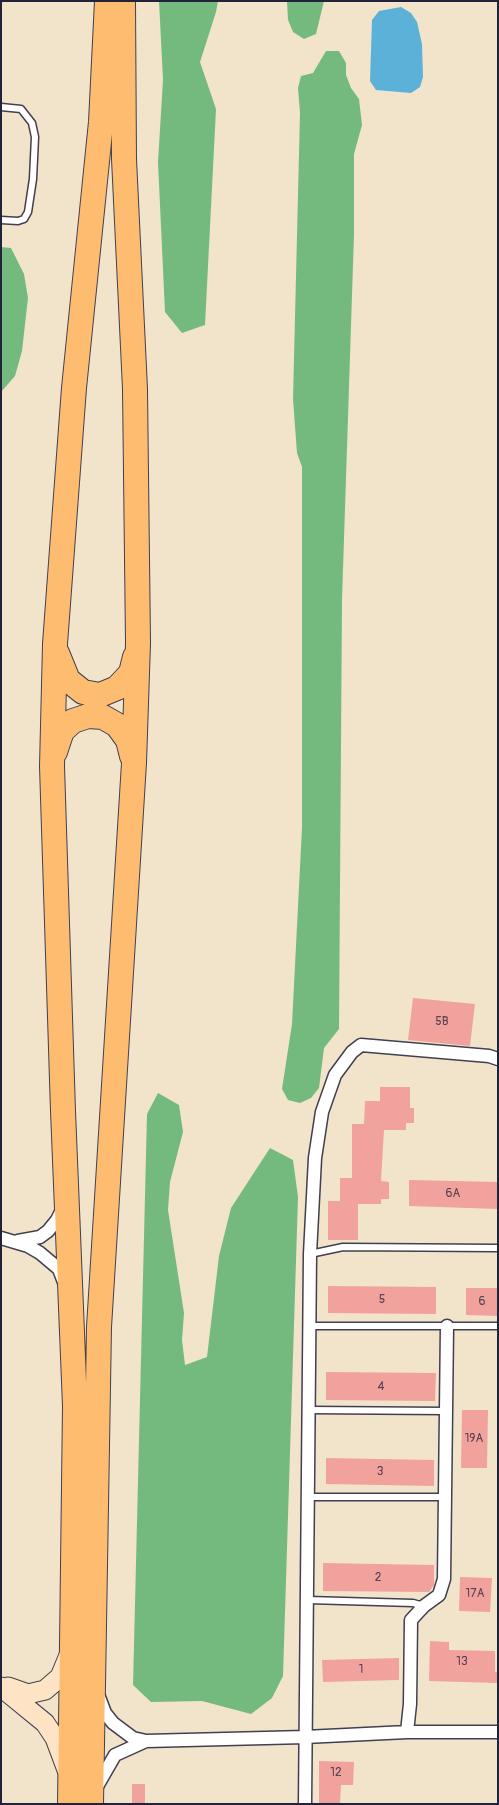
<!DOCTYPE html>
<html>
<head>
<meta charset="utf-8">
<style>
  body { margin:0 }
  #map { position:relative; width:499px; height:1805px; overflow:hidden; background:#f1e4ca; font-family:Pangolin,sans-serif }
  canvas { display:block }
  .frame { position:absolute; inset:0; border:2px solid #22223b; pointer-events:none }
</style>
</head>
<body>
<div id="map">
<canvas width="499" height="1805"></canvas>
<div class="frame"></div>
</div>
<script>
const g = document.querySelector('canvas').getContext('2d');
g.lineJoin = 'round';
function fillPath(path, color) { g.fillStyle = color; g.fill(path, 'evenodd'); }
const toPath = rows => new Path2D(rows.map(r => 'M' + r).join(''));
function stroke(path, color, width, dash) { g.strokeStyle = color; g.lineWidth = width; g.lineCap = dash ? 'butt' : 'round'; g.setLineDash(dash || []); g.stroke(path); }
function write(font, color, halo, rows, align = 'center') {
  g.font = font + ' Pangolin,sans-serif'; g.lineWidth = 4; g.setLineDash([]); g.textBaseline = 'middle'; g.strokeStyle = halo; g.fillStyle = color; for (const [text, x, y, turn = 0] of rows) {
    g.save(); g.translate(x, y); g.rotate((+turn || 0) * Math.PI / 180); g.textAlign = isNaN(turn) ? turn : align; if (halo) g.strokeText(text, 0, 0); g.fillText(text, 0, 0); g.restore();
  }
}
const forest = toPath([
  [159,1,218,1,216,12,200,62,216,109,205,325,182,333,165,312,158,162,163,80],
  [287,1,324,1,316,34,304,39,293,32,288,20],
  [326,51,339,51,346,63,346,75,351,88,359,99,362,125,354,154,354,234,342,600,339,1029,324,1048,319,1088,311,1098,300,1103,288,1100,282,1089,292,1024,302,828,302,467,297,453,293,399,300,113,298,88,301,76,313,73],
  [1,247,11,248,24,274,28,298,22,351,15,376,1,392],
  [158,1093,179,1105,183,1132,170,1182,168,1210,184,1313,182,1340,185,1365,207,1357,219,1256,231,1208,270,1148,293,1160,298,1197,283,1676,272,1698,251,1714,202,1701,151,1702,133,1685,147,1114]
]);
const water = toPath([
  [401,7,411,13,417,22,422,44,423,77,420,87,411,93,376,90,370,81,372,20,379,11]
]);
const building = toPath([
  [413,998,475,1004,470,1046,408,1040],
  [380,1087,410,1087,410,1108,414,1108,414,1123,406,1123,406,1130,384,1130,381,1181,389,1182,389,1199,381,1199,381,1204,358,1204,358,1240,328,1240,328,1201,340,1201,340,1178,352,1178,352,1124,364,1124,365,1101,380,1101],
  [409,1180,498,1182,498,1209,409,1206],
  [328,1286,436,1287,436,1314,328,1313],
  [466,1288,498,1288,498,1316,466,1315],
  [326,1372,436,1373,435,1401,326,1400],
  [462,1410,488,1410,487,1468,461,1468],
  [326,1458,434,1460,434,1486,326,1484],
  [323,1563,434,1565,434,1585,429,1592,323,1591],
  [460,1577,492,1578,490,1612,459,1611],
  [430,1641,449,1642,449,1650,495,1651,495,1672,498,1672,498,1683,429,1681],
  [399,1658,399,1680,323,1682,322,1660],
  [319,1761,354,1762,353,1785,341,1785,340,1804,319,1804],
  [132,1784,145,1784,145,1804,132,1804]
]);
const lane = toPath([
  [1,107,21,109,32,123,35,137,33,179,28,212,24,219,18,221,1,220],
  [310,1254,343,1247,498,1248],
  [309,1326,498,1326],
  [309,1410,446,1411],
  [308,1497,445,1497],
  [308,1600,413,1603,424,1606]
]);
const street = toPath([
  [1,1238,28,1246,40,1253,59,1269,64,1282],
  [18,1241,40,1237,48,1231,57,1220,63,1208],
  [99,1697,105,1713,113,1723,133,1738,146,1741,305,1737,407,1732,498,1732],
  [407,1732,410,1704,411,1620,424,1606,439,1595,444,1579,447,1326],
  [96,1788,115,1755,146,1741],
  [305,1804,310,1254,315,1158,322,1112,335,1075,352,1052,361,1045,489,1056,498,1059]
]);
const secondary = toPath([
  [1,1687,45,1723,55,1738,67,1770],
  [8,1687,28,1694,45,1690,60,1677,70,1653]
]);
const highway = toPath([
  [57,653,68,680,83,692,100,695,117,688,131,673,135,657],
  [55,752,62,731,73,721,88,716,103,717,117,725,128,740,132,756],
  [70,1804,75,1406,63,1111,52,766,55,644,74,388,101,122,107,1],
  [91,1804,99,1327,134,763,138,643,135,389,124,159,123,1]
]);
const numberNames = [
  ["5В",442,1022],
  ["6А",453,1194],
  ["5",382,1300],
  ["6",482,1302],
  ["4",381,1387],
  ["19А",474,1439],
  ["3",380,1472],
  ["2",378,1578],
  ["17А",475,1594],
  ["13",462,1662],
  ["1",361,1670],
  ["12",336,1773]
];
fillPath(forest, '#74ba7f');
fillPath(water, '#5bb1d8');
fillPath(building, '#f2a29c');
stroke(lane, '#413f50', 9);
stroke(street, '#413f50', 15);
stroke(secondary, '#413f50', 21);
stroke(highway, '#413f50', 26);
stroke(lane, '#fff', 6);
stroke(street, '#fff', 12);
stroke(secondary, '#fee4c5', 19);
stroke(highway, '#fdbc6f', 24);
write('12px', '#564253', null, numberNames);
</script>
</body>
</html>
